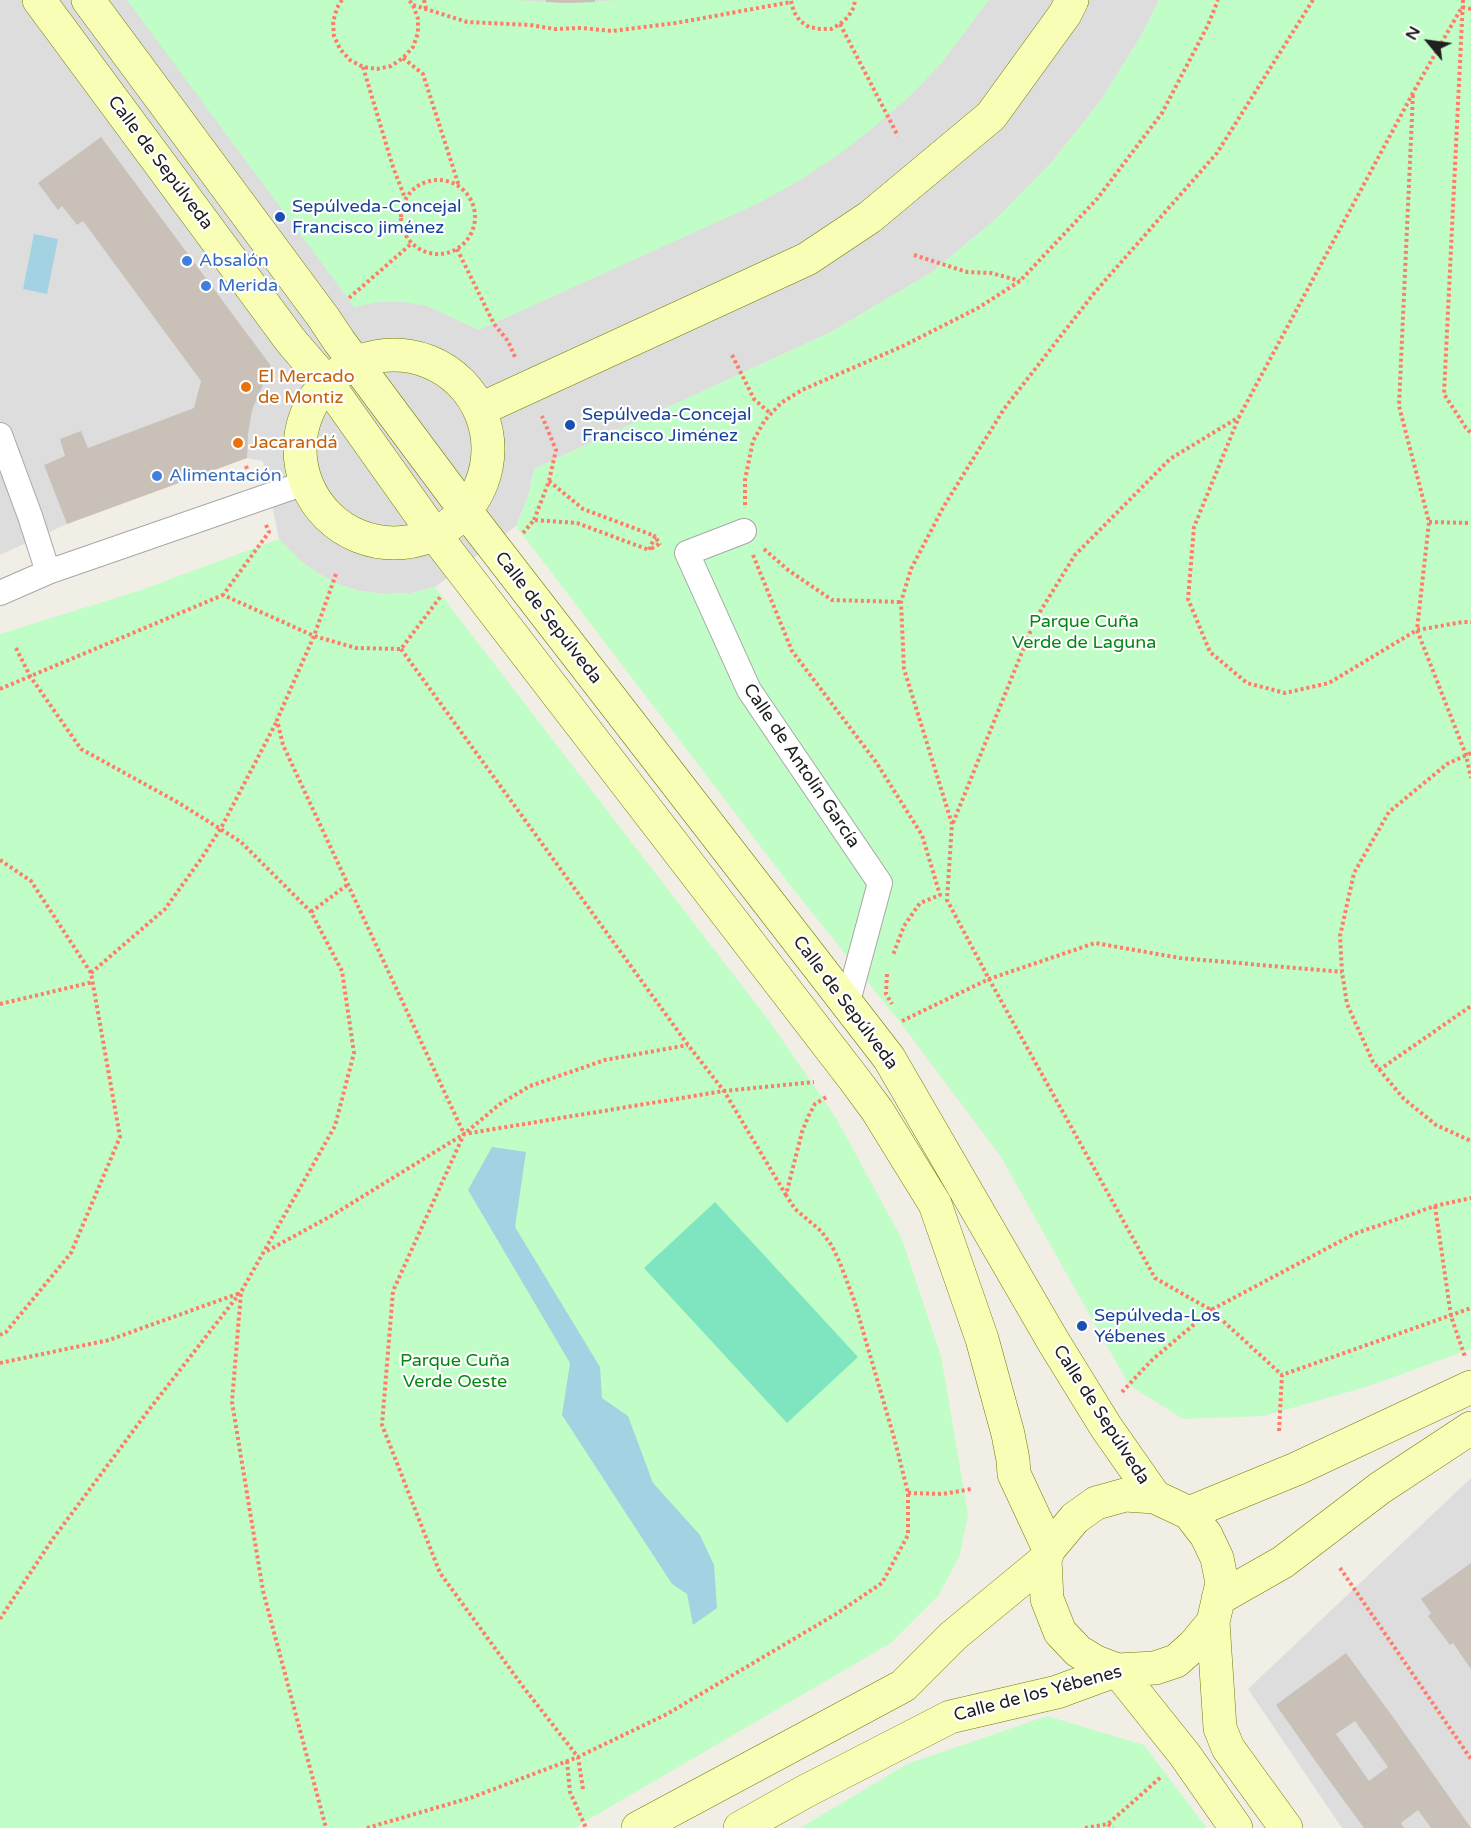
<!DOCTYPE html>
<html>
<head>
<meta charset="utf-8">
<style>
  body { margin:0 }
  #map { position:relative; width:1471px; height:1828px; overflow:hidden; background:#f1eee6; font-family:"Varela Round",sans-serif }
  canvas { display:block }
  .north { position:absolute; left:1399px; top:12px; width:60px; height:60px; -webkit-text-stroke:4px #fff; paint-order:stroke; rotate:299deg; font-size:16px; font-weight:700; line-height:24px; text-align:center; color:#202020 }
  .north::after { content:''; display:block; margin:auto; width:21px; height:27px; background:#202020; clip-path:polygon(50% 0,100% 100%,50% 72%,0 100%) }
</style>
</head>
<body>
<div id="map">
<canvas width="1471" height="1828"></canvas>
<div class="north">N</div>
</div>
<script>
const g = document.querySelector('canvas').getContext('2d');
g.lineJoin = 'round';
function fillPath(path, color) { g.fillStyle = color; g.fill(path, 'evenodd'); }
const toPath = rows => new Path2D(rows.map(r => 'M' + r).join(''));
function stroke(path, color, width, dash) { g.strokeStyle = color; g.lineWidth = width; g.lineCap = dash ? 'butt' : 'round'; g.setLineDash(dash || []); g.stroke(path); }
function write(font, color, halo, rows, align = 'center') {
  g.font = font + ' "Varela Round",sans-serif'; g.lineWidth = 4.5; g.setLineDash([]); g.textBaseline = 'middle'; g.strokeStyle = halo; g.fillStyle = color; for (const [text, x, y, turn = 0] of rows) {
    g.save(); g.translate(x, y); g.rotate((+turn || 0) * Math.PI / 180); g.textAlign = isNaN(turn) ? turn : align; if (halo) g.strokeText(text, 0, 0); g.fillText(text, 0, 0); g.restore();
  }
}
const residential = toPath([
  [0,0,1159,0,1142,34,1101,100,1052,162,996,219,932,272,831,332,534,469,528,497,516,526,435,587,411,593,384,594,359,591,338,584,324,577,302,562,289,551,279,539,263,461,247,458,67,524,0,555],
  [1471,1478,1471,1828,1342,1828,1248,1689]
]);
const park = toPath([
  [127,0,516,0,567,3,618,0,989,0,939,66,908,98,875,126,844,151,802,179,759,203,479,330,427,306,404,302,379,302,354,307],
  [1159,0,1471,0,1471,1349,1369,1386,1264,1416,1183,1419,1129,1385,1001,1157,903,1026,790,885,516,526,528,497,534,469,831,332,932,272,996,219,1052,162,1101,100,1142,34],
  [279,539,302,562,324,577,338,584,359,591,384,594,411,593,435,587,770,1022,836,1118,902,1239,941,1356,968,1514,960,1555,938,1596,891,1643,574,1828,0,1828,0,634,141,590],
  [1047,1716,1144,1745,1207,1828,800,1828,907,1764]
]);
const pitch = toPath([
  [715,1202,858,1357,787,1423,644,1268]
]);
const water = toPath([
  [34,234,58,239,47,294,23,289],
  [492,1147,526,1152,515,1227,600,1367,602,1398,628,1416,653,1483,700,1535,714,1565,717,1608,693,1625,687,1594,672,1584,562,1415,570,1363,468,1190]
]);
const building = toPath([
  [546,0,595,0,595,2,567,3,546,2],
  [101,137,271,366,252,410,248,434,247,458,67,524,44,465,65,456,60,439,81,431,88,448,194,408,201,381,83,221,77,225,62,206,58,210,38,183],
  [1471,1563,1471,1669,1453,1643,1450,1645,1428,1616,1431,1613,1421,1599],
  [1346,1653,1398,1724,1471,1828,1431,1828,1418,1810,1401,1823,1404,1828,1364,1828,1326,1776,1276,1705],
  [1355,1721,1388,1767,1369,1781,1336,1734]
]);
const path = toPath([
  [342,0,337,8,333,22,334,36,340,49,350,60,363,67,377,69,391,66,403,58,413,47,418,33,418,19,413,5,409,0],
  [424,0,426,9],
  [1313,0,1217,153,1095,292,1004,409,944,506,911,569,901,602,904,669,952,824,947,900,989,979,1155,1278,1211,1310,1354,1234,1435,1206,1471,1198],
  [1463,0,1444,394,1466,428,1471,433],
  [791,1,794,12,800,21,809,27,820,29,831,29,840,24,848,17,854,7,855,0],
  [413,5,467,22,530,25,555,29,581,28,612,31,676,23,791,2],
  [1471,9,1462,7,1414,91,1239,417,1194,527,1188,599,1210,652,1247,683,1285,693,1329,683,1417,630,1463,622,1471,622],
  [840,24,898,136],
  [403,58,423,74,459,186],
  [363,67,393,167,405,198],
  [1413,95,1399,406,1429,522,1417,630,1466,755,1471,778],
  '401 217a37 37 0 1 1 74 0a37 37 0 1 1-74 0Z',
  [457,249,494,324,508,341,515,357],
  [914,255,967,272,991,273,1020,281],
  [349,298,411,244],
  [732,355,754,399,771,414],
  [246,466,249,474],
  [549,481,583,509,655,536],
  [745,505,745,480,753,441,765,420,781,403,802,390,903,346,978,308,1020,281,1097,199,1162,113,1208,25,1218,0],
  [534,520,549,481,556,450,542,416],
  [1429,522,1471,523],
  [266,525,269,532,223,595,314,636,356,648,401,649,441,596],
  [523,533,534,520,577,523,649,550],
  [659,544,649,550,655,536,660,545],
  [764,549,788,570,832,600,901,602],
  [753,555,792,651,876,762,922,835,940,895,920,903,904,926,893,955],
  [336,574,314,636,277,720,283,745,464,1134],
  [16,648,30,676,81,749,179,803,241,842,311,912,342,971,354,1053,335,1126,241,1292,232,1402,263,1591,326,1828],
  [401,649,688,1045,724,1091,786,1195],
  [0,689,223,595],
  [1471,753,1447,764,1389,812,1354,873,1340,936,1342,972,1347,1004,1373,1062,1404,1099,1436,1125,1471,1141],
  [953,823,1035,620,1075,555,1170,459,1239,417],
  [0,860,31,881,91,973,120,1137,71,1253,6,1332,0,1335],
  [311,912,347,885],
  [91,973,165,909,201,859,221,828,277,721],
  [887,974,886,994,892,1004],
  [0,1004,93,982],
  [902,1021,989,979,1095,943,1180,958,1342,972],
  [1379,1070,1471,1006],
  [1435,1206,1451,1316,1465,1357],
  [267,1251,331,1216,464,1134,724,1091,814,1082],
  [0,1363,109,1340,240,1293],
  [1122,1392,1152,1360,1211,1310,1282,1375],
  [1279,1431,1282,1375,1471,1308],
  [908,1493,943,1494,971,1489],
  [1340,1568,1471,1759],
  [0,1619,52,1540,148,1411,240,1293],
  [567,1761,570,1792,586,1828],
  [583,1789,578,1757,524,1688,440,1573,382,1425,393,1291,464,1134,500,1104,530,1086,605,1060,688,1045],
  [1108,1824,1113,1828],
  [367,1828,473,1797,578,1757,667,1714,836,1614,882,1583,908,1535,908,1493,895,1441,854,1300,840,1263,832,1246,821,1231,795,1209,786,1195,802,1132,808,1117,815,1104,828,1096],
  [1085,1828,1108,1824,1162,1776]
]);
const street = toPath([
  [0,435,30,516,48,572],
  [744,531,687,553,749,690,880,883,847,1005],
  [0,593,48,572,305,483]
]);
const secondary = toPath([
  [39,0,291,341,327,383,435,535,854,1079,877,1110,935,1204,982,1339,1008,1434,1013,1460,1014,1474,1049,1549],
  [88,0,323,317,339,341,465,510,889,1058,1053,1341,1106,1427,1155,1497,1189,1513,1206,1535,1217,1558,1222,1583,1213,1622,1194,1645,1176,1661,1155,1668,1117,1670,1057,1692,950,1717,806,1791,740,1828],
  '300 449a94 94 0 1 1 188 0a94 94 0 1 1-188 0Z',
  [481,409,807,259,870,217,991,116,1065,14,1072,0],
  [1155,1497,1125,1495,1096,1503,1075,1518,1049,1549,1045,1560,1047,1599,1060,1632,1078,1651,1096,1662,1117,1670,1185,1755,1236,1828],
  [1189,1513,1296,1469,1471,1387],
  [1218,1599,1283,1562,1380,1488,1471,1428],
  [1213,1622,1220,1728,1228,1748,1286,1828],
  [638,1828,903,1686,953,1636,1045,1560]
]);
const markers = [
  [280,217,6,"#1a4fb4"],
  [187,261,6,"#3f7fe0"],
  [206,286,6,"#3f7fe0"],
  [246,387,6,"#e8710a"],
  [570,425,6,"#1a4fb4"],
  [238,443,6,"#e8710a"],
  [157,476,6,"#3f7fe0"],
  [1082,1326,6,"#1a4fb4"]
];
const streetNames = [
  ["Calle de Sepúlveda",160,163,53],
  ["Calle de Sepúlveda",548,618,52],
  ["Calle de Antolín García",801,766,56],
  ["Calle de Sepúlveda",845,1003,53],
  ["Calle de Sepúlveda",1101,1415,57],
  ["Calle de los Yébenes",1038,1694,-15]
];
const transitNames = [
  ["Sepúlveda-Concejal",292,207],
  ["Francisco jiménez",292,228],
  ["Sepúlveda-Concejal",582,415],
  ["Francisco Jiménez",582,436],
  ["Sepúlveda-Los",1094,1316],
  ["Yébenes",1094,1337]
];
const shopNames = [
  ["Absalón",199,261],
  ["Merida",218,286],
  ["Alimentación",169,476]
];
const foodNames = [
  ["El Mercado",258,377],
  ["de Montiz",258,398],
  ["Jacarandá",250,443]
];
const parkNames = [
  ["Parque Cuña",1084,622],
  ["Verde de Laguna",1084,643],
  ["Parque Cuña",455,1361],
  ["Verde Oeste",455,1382]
];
fillPath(residential, '#dedddd');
fillPath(park, '#c1fdc7');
fillPath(pitch, '#7fe5c0');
fillPath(water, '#a3d2e2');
fillPath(building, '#c9c0b8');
stroke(street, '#a7a7a7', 26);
stroke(secondary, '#6d7e00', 34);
stroke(path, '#ff7c69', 4, [3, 3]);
stroke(street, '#fff', 24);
stroke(secondary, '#f9feb7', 33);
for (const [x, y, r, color] of markers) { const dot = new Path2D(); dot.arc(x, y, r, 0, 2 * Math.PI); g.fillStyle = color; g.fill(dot); stroke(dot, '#fff', 2); }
write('18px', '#202020', '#fff', streetNames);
write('18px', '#164399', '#fff', transitNames, 'left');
write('18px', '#366cbe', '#fff', shopNames, 'left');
write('18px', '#c56008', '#fff', foodNames, 'left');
write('18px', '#048812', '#fff', parkNames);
</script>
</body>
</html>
